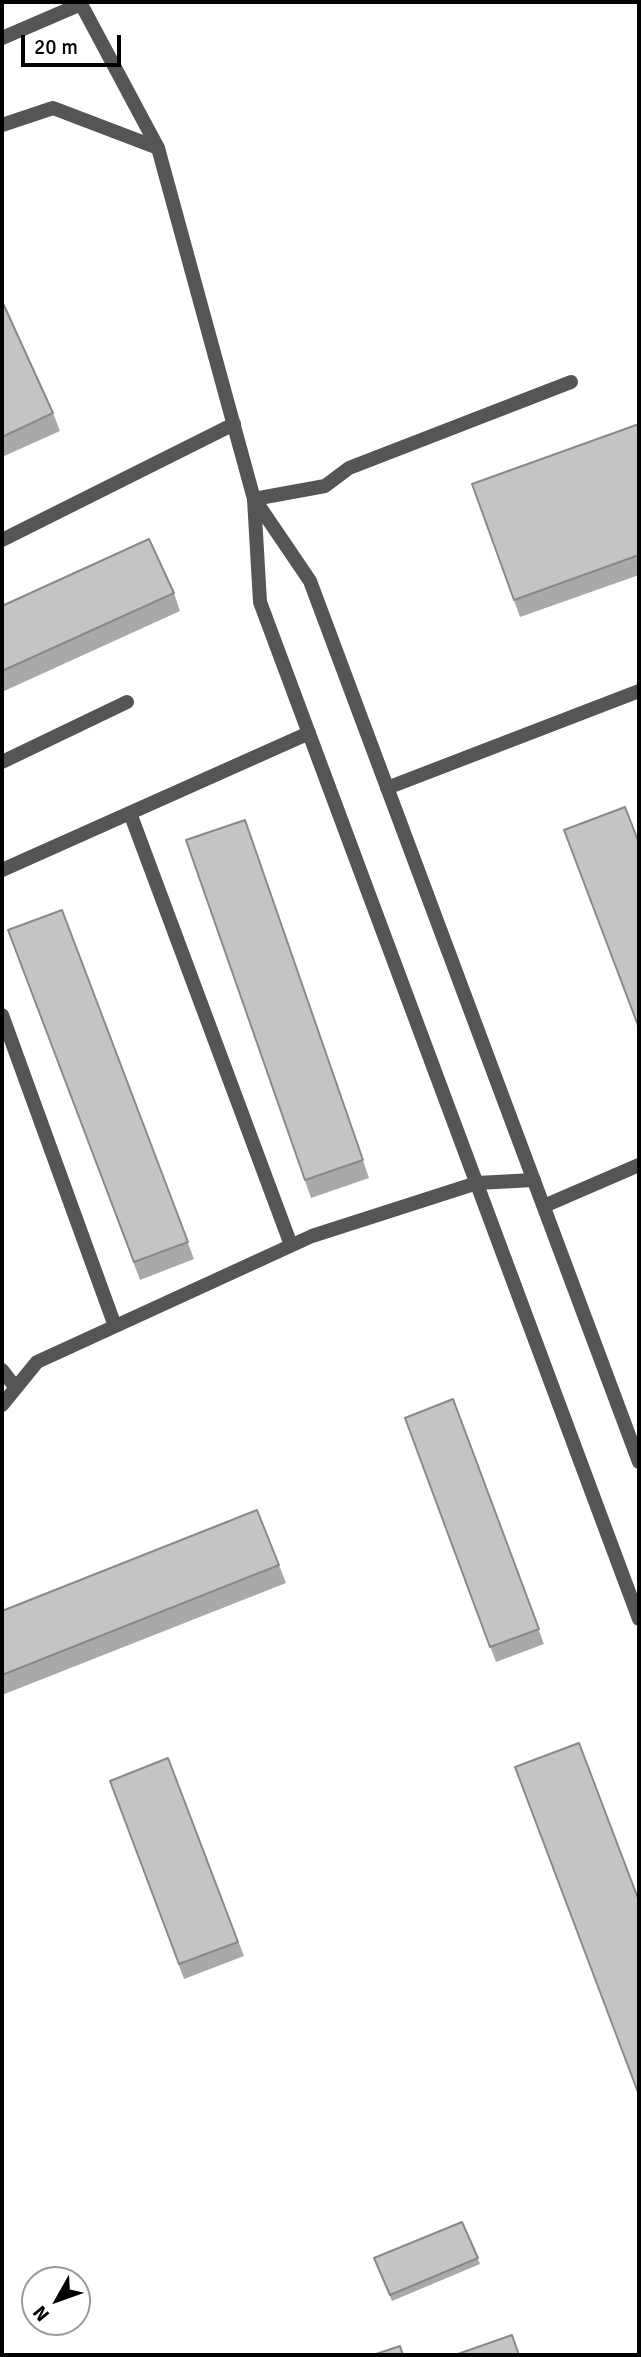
<!DOCTYPE html>
<html>
<head>
<meta charset="utf-8">
<style>
  body { margin:0 }
  #map { position:relative; width:641px; height:2357px; overflow:hidden; background:#fff; font-family:Signika,sans-serif }
  canvas { display:block }
  .frame { position:absolute; inset:0; border:4px solid #000; pointer-events:none }
  .north { position:absolute; left:21px; top:2266px; width:70px; height:70px; box-sizing:border-box; background:#fff; border:2px solid #999; border-radius:50%; rotate:230deg; font-size:19px; font-weight:700; line-height:28px; text-align:center; color:#000 }
  .north::after { content:''; display:block; margin:auto; width:24px; height:32px; background:#000; clip-path:polygon(50% 0,100% 100%,50% 72%,0 100%) }
  .scale { position:absolute; left:21px; top:35px; width:100px; height:32px; box-sizing:border-box; border:4px solid #000; border-top:0; padding-left:9px; font-size:21px; line-height:24px; white-space:nowrap; color:#000; -webkit-text-stroke:5px #fff; paint-order:stroke }
</style>
</head>
<body>
<div id="map">
<canvas width="641" height="2357"></canvas>
<div class="frame"></div>
<div class="north">N</div>
<div class="scale">20 m</div>
</div>
<script>
const g = document.querySelector('canvas').getContext('2d');
g.lineJoin = 'round';
const toPath = rows => new Path2D(rows.map(r => 'M' + r).join(''));
function stroke(path, color, width, dash) { g.strokeStyle = color; g.lineWidth = width; g.lineCap = dash ? 'butt' : 'round'; g.setLineDash(dash || []); g.stroke(path); }
function fillPath(path, color) { g.fillStyle = color; g.fill(path, 'evenodd'); }
const service = toPath([
  [2,125,53,108,158,148],
  [2,540,234,424],
  [2,762,127,702],
  [387,788,639,691],
  [130,813,291,1245],
  [2,870,309,733],
  [2,1015,115,1326],
  [544,1206,639,1165],
  [2,1370,16,1388],
  [2,1405,37,1362,312,1236,477,1183,534,1180]
]);
const minor = toPath([
  [254,499,325,486,349,468,571,382]
]);
const tertiary = toPath([
  [2,38,81,4,158,148,254,499,260,602,639,1619],
  [255,500,310,581,639,1462]
]);
const wall = toPath([
  [2,301,53,413,60,431,2,457],
  [639,424,639,575,520,617,472,484],
  [174,593,180,611,2,692,2,606],
  [245,820,369,1178,311,1198,186,840],
  [62,910,194,1259,140,1280,8,930],
  [453,1399,544,1644,496,1662,405,1418],
  [279,1565,286,1583,2,1695,2,1611],
  [168,1758,244,1956,184,1979,110,1781],
  [462,2222,480,2264,392,2301,374,2258]
]);
const building = toPath([
  [2,301,53,413,2,437,2,301],
  [639,424,639,555,514,600,472,484,639,424],
  [149,539,174,593,2,671,2,606,149,539],
  [625,807,639,843,639,1028,564,830,625,807],
  [245,820,363,1160,305,1180,186,840,245,820],
  [62,910,188,1242,134,1262,8,930,62,910],
  [453,1399,539,1629,490,1647,405,1418,453,1399],
  [257,1510,279,1565,2,1675,2,1611,257,1510],
  [579,1743,639,1901,639,2095,515,1767,579,1743],
  [168,1758,238,1942,179,1964,110,1781,168,1758],
  [462,2222,478,2258,390,2295,374,2258,462,2222],
  [512,2335,519,2355,455,2355,512,2335],
  [400,2346,403,2355,373,2355,400,2346]
]);
stroke(service, '#555', 14);
stroke(minor, '#555', 14);
stroke(tertiary, '#555', 14);
fillPath(wall, '#a9a9a9');
fillPath(building, '#c4c4c4');
stroke(building, '#898989', 2);
</script>
</body>
</html>
